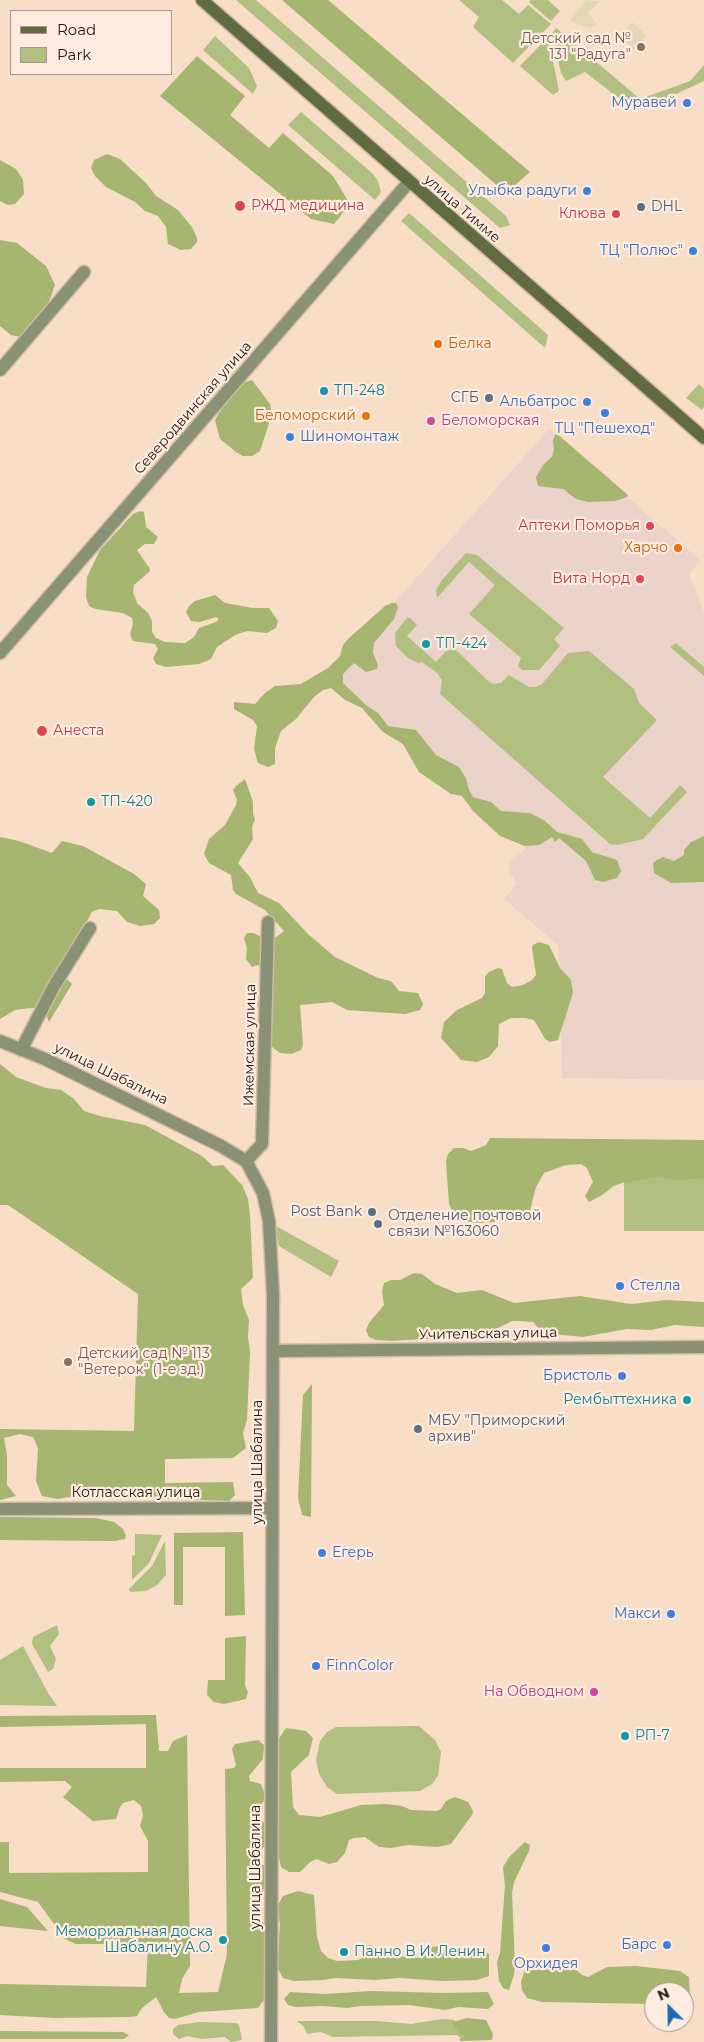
<!DOCTYPE html>
<html>
<head>
<meta charset="utf-8">
<style>
  body { margin:0 }
  #map { position:relative; width:704px; height:2042px; overflow:hidden; background:#f8ddc7; font-family:Montserrat,sans-serif }
  canvas { display:block }
  .legend { position:absolute; left:10px; top:10px; width:162px; height:65px; box-sizing:border-box; background:#fdecdf; border:1px solid #a5978d; margin:0; padding:6px 9px; list-style:none; font-size:15px; color:#221811 }
  .legend li { display:flex; align-items:center; gap:10px; height:25px }
  .legend b { width:25px; border:1px solid #a5978d }
  .north { position:absolute; left:644px; top:1982px; width:50px; height:50px; box-sizing:border-box; background:#fdecdf; border:1px solid #a5978d; border-radius:50%; rotate:337deg; font-size:14px; font-weight:700; line-height:20px; text-align:center; color:#221811 }
  .north::after { content:''; display:block; margin:auto; width:18px; height:22px; background:#166dbb; clip-path:polygon(50% 0,100% 100%,50% 72%,0 100%) }
</style>
</head>
<body>
<div id="map">
<canvas width="704" height="2042"></canvas>
<ul class="legend">
<li><b style="height:6px;background:#616b40"></b>Road</li>
<li><b style="height:14px;background:#b1bf80"></b>Park</li>
</ul>
<div class="north">N</div>
</div>
<script>
const g = document.querySelector('canvas').getContext('2d');
g.lineJoin = 'round';
function fillPath(path, color) { g.fillStyle = color; g.fill(path, 'evenodd'); }
const toPath = rows => new Path2D(rows.map(r => 'M' + r).join(''));
function stroke(path, color, width, dash) { g.strokeStyle = color; g.lineWidth = width; g.lineCap = dash ? 'butt' : 'round'; g.setLineDash(dash || []); g.stroke(path); }
function write(font, color, halo, rows, align = 'center') {
  g.font = font + ' Montserrat,sans-serif'; g.lineWidth = 4.5; g.setLineDash([]); g.textBaseline = 'middle'; g.strokeStyle = halo; g.fillStyle = color; for (const [text, x, y, turn = 0] of rows) {
    g.save(); g.translate(x, y); g.rotate((+turn || 0) * Math.PI / 180); g.textAlign = isNaN(turn) ? turn : align; if (halo) g.strokeText(text, 0, 0); g.fillText(text, 0, 0); g.restore();
  }
}
const medical = toPath([
  [549,429,701,561,689,574,704,612,704,1080,562,1078,559,946,504,899,517,883,509,871,509,863,526,848,330,675]
]);
const green = toPath([
  [236,0,256,0,506,216,510,225,500,228],
  [459,0,502,0,519,14,528,5,551,24,513,63,473,27,479,17],
  [531,0,548,0,560,11,551,21,529,2],
  [556,28,640,99,690,81,704,65,704,81,661,101,630,107,585,72,566,81,561,73,552,34],
  [215,36,249,68,257,86,253,94,203,50],
  [548,37,559,91,553,95,520,66],
  [301,112,372,173,378,181,381,192,375,200,288,125],
  [409,213,548,335,545,348,401,221],
  [699,384,704,389,704,407,702,410,686,398],
  [466,553,477,555,564,628,554,639,560,646,539,670,522,670,518,666,521,658,469,614,495,585,469,562,437,598,436,590,442,580],
  [407,618,410,618,417,625,407,636,436,662,446,651,454,648,488,681,494,684,501,683,509,675,529,687,536,687,542,684,568,653,589,651,634,689,639,703,657,720,603,777,650,818,680,785,687,792,643,839,617,845,610,844,440,694,442,680,437,673,422,662,418,663,408,658,396,646,395,633],
  [676,643,704,667,704,676,670,647],
  [624,1157,704,1158,704,1231,624,1231],
  [274,1225,339,1261,331,1277,279,1246],
  [135,1534,162,1535,149,1563,132,1580,132,1556,135,1555],
  [165,1541,166,1575,157,1585,146,1591,130,1592,129,1589,152,1566],
  [57,1625,59,1634,50,1646,56,1659,53,1669,48,1672,32,1644,33,1637],
  [23,1646,48,1693,57,1706,0,1705,0,1660],
  [419,1726,435,1740,441,1752,438,1776,432,1784,420,1791,337,1794,327,1787,319,1774,316,1760,320,1741,327,1732,336,1727],
  [442,2019,455,2020,454,2028,461,2032,464,2036,462,2039,457,2035,333,2037,321,2032,307,2034,304,2027,297,2021,377,2021,411,2024],
  [200,2022,236,2023,239,2025,242,2040,231,2042,225,2037,202,2039,187,2036,179,2039,173,2034,173,2029,178,2025]
]);
const forest = toPath([
  [282,0,328,0,530,172,515,185,500,188],
  [197,56,245,96,230,115,269,148,283,133,333,176,350,204,334,224,311,219,160,96],
  [107,154,120,159,146,183,156,196,178,210,192,227,197,238,197,242,191,249,181,250,168,244,166,227,158,216,145,211,135,202,106,187,95,176,91,168,94,160],
  [0,160,16,169,23,180,24,194,15,204,8,205,0,201],
  [0,240,17,243,46,266,55,285,49,302,20,337,11,335,0,326],
  [252,380,270,404,272,414,260,451,252,456,243,456,236,452,220,439,215,420,225,402,242,383],
  [556,433,628,495,627,497,615,501,588,502,576,499,563,489,538,486,536,477,544,464,552,457,554,449,553,440],
  [140,511,144,512,146,527,158,537,154,544,145,544,137,550,150,569,149,572,134,585,133,592,137,603,148,613,152,621,152,632,156,638,165,642,185,643,194,637,199,628,216,622,219,619,216,617,200,622,191,621,186,612,189,606,195,601,215,595,225,603,253,608,269,608,278,621,276,628,267,633,247,631,235,635,217,647,211,659,199,664,166,667,156,664,153,658,158,649,155,644,133,641,130,634,133,624,132,618,123,613,95,609,89,606,86,597,87,577,100,550,133,514],
  [392,603,396,603,398,607,394,619,374,643,373,653,378,665,377,669,366,672,354,663,343,674,343,683,367,706,378,713,388,726,416,730,436,755,459,767,466,778,469,790,473,797,491,802,501,811,530,813,545,821,557,832,582,839,592,852,617,860,621,871,617,878,603,882,595,880,586,861,559,838,555,842,552,837,539,845,525,846,500,836,473,811,462,796,451,794,419,772,403,744,383,732,362,708,345,700,331,688,323,690,314,697,296,719,281,731,275,748,275,764,268,767,258,763,254,749,257,726,253,720,234,709,234,702,255,704,265,693,275,686,301,684,328,668,340,656,343,645,348,639,385,606],
  [245,779,253,802,253,814,255,819,252,827,253,839,238,863,250,877,258,893,279,903,308,934,335,957,378,978,391,981,399,991,418,993,423,1004,420,1010,405,1014,347,1010,332,1002,300,1005,303,1045,301,1050,291,1054,280,1053,271,1046,266,1037,257,1004,261,994,271,988,273,983,267,969,257,965,252,967,246,959,247,948,244,938,247,933,253,933,264,938,275,938,284,931,265,910,236,894,233,890,231,875,209,863,204,854,209,839,225,825,236,805,237,800,233,790,236,786],
  [704,836,704,882,671,883,654,873,653,863,657,860,663,857,674,861,684,855,684,850,691,842],
  [0,837,19,841,52,853,62,841,83,846,134,874,146,884,143,896,159,910,160,918,154,924,140,926,127,922,117,911,99,909,92,912,73,947,59,966,60,973,72,984,49,1022,44,1009,30,1008,15,1010,0,1019],
  [539,942,549,945,560,968,571,980,573,993,558,1040,550,1042,545,1039,534,1020,525,1018,511,1018,499,1024,498,1046,489,1057,477,1062,461,1060,441,1038,444,1022,457,1010,482,998,485,993,485,977,489,972,498,968,502,969,507,983,512,987,523,985,532,980,536,975,532,948,533,945],
  [0,1064,16,1077,46,1088,61,1090,74,1099,84,1111,100,1116,145,1125,202,1156,213,1166,223,1165,242,1185,248,1199,250,1215,253,1278,241,1289,243,1305,249,1320,248,1336,250,1352,247,1420,243,1433,246,1448,233,1458,165,1459,165,1483,233,1482,235,1495,229,1501,161,1498,143,1495,75,1496,58,1499,42,1496,36,1481,38,1448,33,1437,20,1434,4,1438,7,1455,7,1485,16,1496,0,1500,0,1429,134,1431,138,1294,8,1205,0,1205],
  [490,1138,704,1140,704,1178,679,1180,657,1177,622,1183,614,1186,602,1195,589,1202,585,1196,593,1182,587,1168,581,1164,566,1165,544,1173,536,1187,529,1215,523,1220,478,1223,456,1220,449,1204,446,1161,448,1154,454,1148,463,1148,471,1151,479,1148,486,1145],
  [414,1273,422,1274,435,1284,457,1293,482,1290,514,1303,580,1296,631,1304,666,1300,704,1302,704,1327,675,1325,651,1330,627,1329,583,1337,543,1333,533,1322,519,1321,512,1321,484,1335,392,1341,376,1340,369,1337,366,1330,369,1323,384,1305,382,1291,384,1283,391,1280,400,1280],
  [312,1384,311,1517,302,1515,298,1498,303,1395],
  [0,1517,96,1518,114,1522,123,1529,126,1536,125,1539,115,1541,0,1540],
  [243,1532,245,1615,225,1616,225,1547,183,1547,183,1605,174,1605,174,1533],
  [246,1636,245,1686,248,1692,246,1699,224,1704,214,1702,207,1695,208,1680,225,1680,225,1638],
  [156,1715,159,1751,168,1751,173,1741,187,1735,190,1966,182,1979,179,1993,218,1992,227,1954,225,1769,234,1768,236,1765,232,1749,235,1744,258,1740,264,1745,263,1759,249,1776,250,1781,261,1784,264,1792,264,1801,255,1810,264,1823,266,1845,251,1858,252,1861,260,1862,264,1866,266,1887,260,1894,252,1899,249,1905,253,1913,260,1918,266,1927,264,2000,258,2008,199,2012,175,2019,169,2018,164,2012,156,1997,142,2008,137,2016,129,2017,55,2018,0,2015,0,1984,146,1987,148,1944,76,1944,65,1939,38,1902,0,1892,0,1842,9,1842,9,1873,148,1872,148,1841,140,1826,143,1815,141,1806,134,1800,123,1803,120,1807,116,1819,93,1821,63,1797,72,1787,65,1781,0,1782,0,1768,146,1768,146,1724,0,1727,0,1716],
  [286,1728,306,1731,313,1738,309,1755,291,1772,293,1807,299,1815,320,1817,361,1805,386,1804,402,1806,411,1810,436,1811,441,1809,446,1801,455,1797,468,1802,473,1811,472,1815,451,1844,438,1847,408,1845,391,1848,379,1847,365,1837,354,1838,349,1840,345,1853,337,1862,329,1864,317,1859,310,1862,300,1872,289,1872,281,1867,276,1843,279,1817,278,1755,276,1743],
  [525,1842,530,1845,529,1851,514,1882,512,1893,515,1966,514,1975,509,1990,503,1988,499,1981,497,1962,500,1953,505,1886,503,1867,510,1856],
  [298,1891,314,1895,317,1937,321,1951,328,1958,337,1961,358,1960,362,1958,365,1946,370,1945,379,1948,387,1955,417,1958,426,1954,431,1947,440,1946,460,1951,484,1952,489,1954,489,1976,477,1980,444,1981,399,1978,375,1980,335,1978,323,1980,294,1981,283,1978,277,1967,280,1924,277,1907,283,1896],
  [0,1899,27,1907,48,1931,0,1926],
  [532,1966,562,1968,572,1966,582,1975,588,1977,607,1967,636,1966,680,1971,689,1977,690,2000,684,2002,684,1992,654,1992,654,2004,542,2002,527,1998,522,1990,521,1982,525,1970],
  [371,1991,444,1993,488,1992,494,2004,488,2009,458,2007,445,2010,409,2005,361,2006,347,2008,323,2006,296,2007,288,2005,284,1999,290,1992,325,1994],
  [467,2018,486,2020,493,2034,492,2040,460,2041,460,2037,462,2039,464,2036,454,2028,453,2022],
  [0,2031,123,2032,129,2035,124,2039,0,2039]
]);
const sand = toPath([
  [586,0,600,1,588,13,597,24,590,28,570,21],
  [632,22,646,35,635,50,620,37]
]);
const minor = toPath([
  [0,370,84,272],
  [0,653,409,182],
  [21,1050,54,986,90,928],
  [246,1161,262,1144,268,922],
  [273,1351,704,1347],
  [0,1509,272,1508]
]);
const tertiary = toPath([
  [0,1041,45,1059,221,1146,246,1161,263,1193,269,1221,273,1295,271,2042]
]);
const secondary = toPath([
  [202,0,704,438]
]);
const markers = [
  [641,47,5,"#8d6e63"],
  [687,103,5,"#3f7fe0"],
  [587,191,5,"#3f7fe0"],
  [240,206,6,"#e0444e"],
  [641,207,5,"#5c6f8a"],
  [616,214,5,"#e0444e"],
  [693,251,5,"#3f7fe0"],
  [438,344,5,"#e8710a"],
  [324,391,5,"#0f9aa8"],
  [489,398,5,"#5c6f8a"],
  [587,402,5,"#3f7fe0"],
  [605,413,5,"#3f7fe0"],
  [366,416,5,"#e8710a"],
  [431,421,5,"#d1479c"],
  [290,437,5,"#3f7fe0"],
  [650,526,5,"#e0444e"],
  [678,548,5,"#e8710a"],
  [640,579,5,"#e0444e"],
  [426,644,5,"#0f9aa8"],
  [42,731,6,"#e0444e"],
  [91,802,5,"#0f9aa8"],
  [372,1212,5,"#5c6f8a"],
  [378,1224,5,"#5c6f8a"],
  [620,1286,5,"#3f7fe0"],
  [68,1362,5,"#8d6e63"],
  [622,1376,5,"#3f7fe0"],
  [687,1400,5,"#0f9aa8"],
  [418,1429,5,"#5c6f8a"],
  [322,1553,5,"#3f7fe0"],
  [671,1614,5,"#3f7fe0"],
  [316,1666,5,"#3f7fe0"],
  [594,1692,5,"#d1479c"],
  [625,1736,5,"#0f9aa8"],
  [223,1940,5,"#0f9aa8"],
  [667,1945,5,"#3f7fe0"],
  [546,1948,5,"#3f7fe0"],
  [344,1952,5,"#0f9aa8"]
];
const educationNames = [
  ["Детский сад №",631,39],
  ["131 \"Радуга\"",631,55],
  ["Детский сад № 113",78,1354,"left"],
  ["\"Ветерок\" (1-е зд.)",78,1370,"left"]
];
const shopNames = [
  ["Муравей",677,103],
  ["Улыбка радуги",577,191],
  ["ТЦ \"Полюс\"",683,251],
  ["Альбатрос",577,402],
  ["ТЦ \"Пешеход\"",605,429,"center"],
  ["Шиномонтаж",300,437,"left"],
  ["Стелла",630,1286,"left"],
  ["Бристоль",612,1376],
  ["Егерь",332,1553,"left"],
  ["Макси",661,1614],
  ["FinnColor",326,1666,"left"],
  ["Барс",657,1945],
  ["Орхидея",546,1964,"center"]
];
const healthNames = [
  ["РЖД медицина",251,206,"left"],
  ["Клюва",606,214],
  ["Аптеки Поморья",640,526],
  ["Вита Норд",630,579],
  ["Анеста",53,731,"left"]
];
const serviceNames = [
  ["DHL",651,207],
  ["СГБ",479,398,"right"],
  ["Post Bank",362,1212,"right"],
  ["Отделение почтовой",388,1216],
  ["связи №163060",388,1232],
  ["МБУ \"Приморский",428,1421],
  ["архив\"",428,1437]
];
const streetNames = [
  ["улица Тимме",462,209,41],
  ["Северодвинская улица",193,408,-49],
  ["Ижемская улица",250,1045,-89],
  ["улица Шабалина",111,1074,26],
  ["Учительская улица",488,1334,-1],
  ["улица Шабалина",258,1462,-90],
  ["Котласская улица",136,1493],
  ["улица Шабалина",256,1867,-90]
];
const foodNames = [
  ["Белка",448,344,"left"],
  ["Беломорский",356,416],
  ["Харчо",668,548]
];
const cultureNames = [
  ["ТП-248",334,391],
  ["ТП-424",436,644],
  ["ТП-420",101,802],
  ["Рембыттехника",677,1400,"right"],
  ["РП-7",635,1736],
  ["Мемориальная доска",213,1932,"right"],
  ["Шабалину А.О.",213,1948,"right"],
  ["Панно В И. Ленин",354,1952]
];
const hotelNames = [
  ["Беломорская",441,421],
  ["На Обводном",584,1692,"right"]
];
fillPath(medical, '#ebd3c9');
fillPath(green, '#b1bf80');
fillPath(forest, '#a6b570');
fillPath(sand, '#e2d9b4');
stroke(minor, '#d1baa6', 15);
stroke(tertiary, '#d1baa6', 15);
stroke(secondary, '#d1baa6', 15);
stroke(minor, '#8a9275', 12);
stroke(tertiary, '#8a9275', 12);
stroke(secondary, '#616b40', 12);
for (const [x, y, r, color] of markers) { const dot = new Path2D(); dot.arc(x, y, r, 0, 2 * Math.PI); g.fillStyle = color; g.fill(dot); stroke(dot, '#fdecdf', 2); }
write('14px', '#785e54', '#fdecdf', educationNames, 'right');
write('14px', '#366cbe', '#fdecdf', shopNames, 'right');
write('14px', '#be3a42', '#fdecdf', healthNames, 'right');
write('14px', '#4e5e75', '#fdecdf', serviceNames, 'left');
write('14px', '#221811', '#fdecdf', streetNames);
write('14px', '#c56008', '#fdecdf', foodNames, 'right');
write('14px', '#0d838f', '#fdecdf', cultureNames, 'left');
write('14px', '#b23c85', '#fdecdf', hotelNames, 'left');
</script>
</body>
</html>
